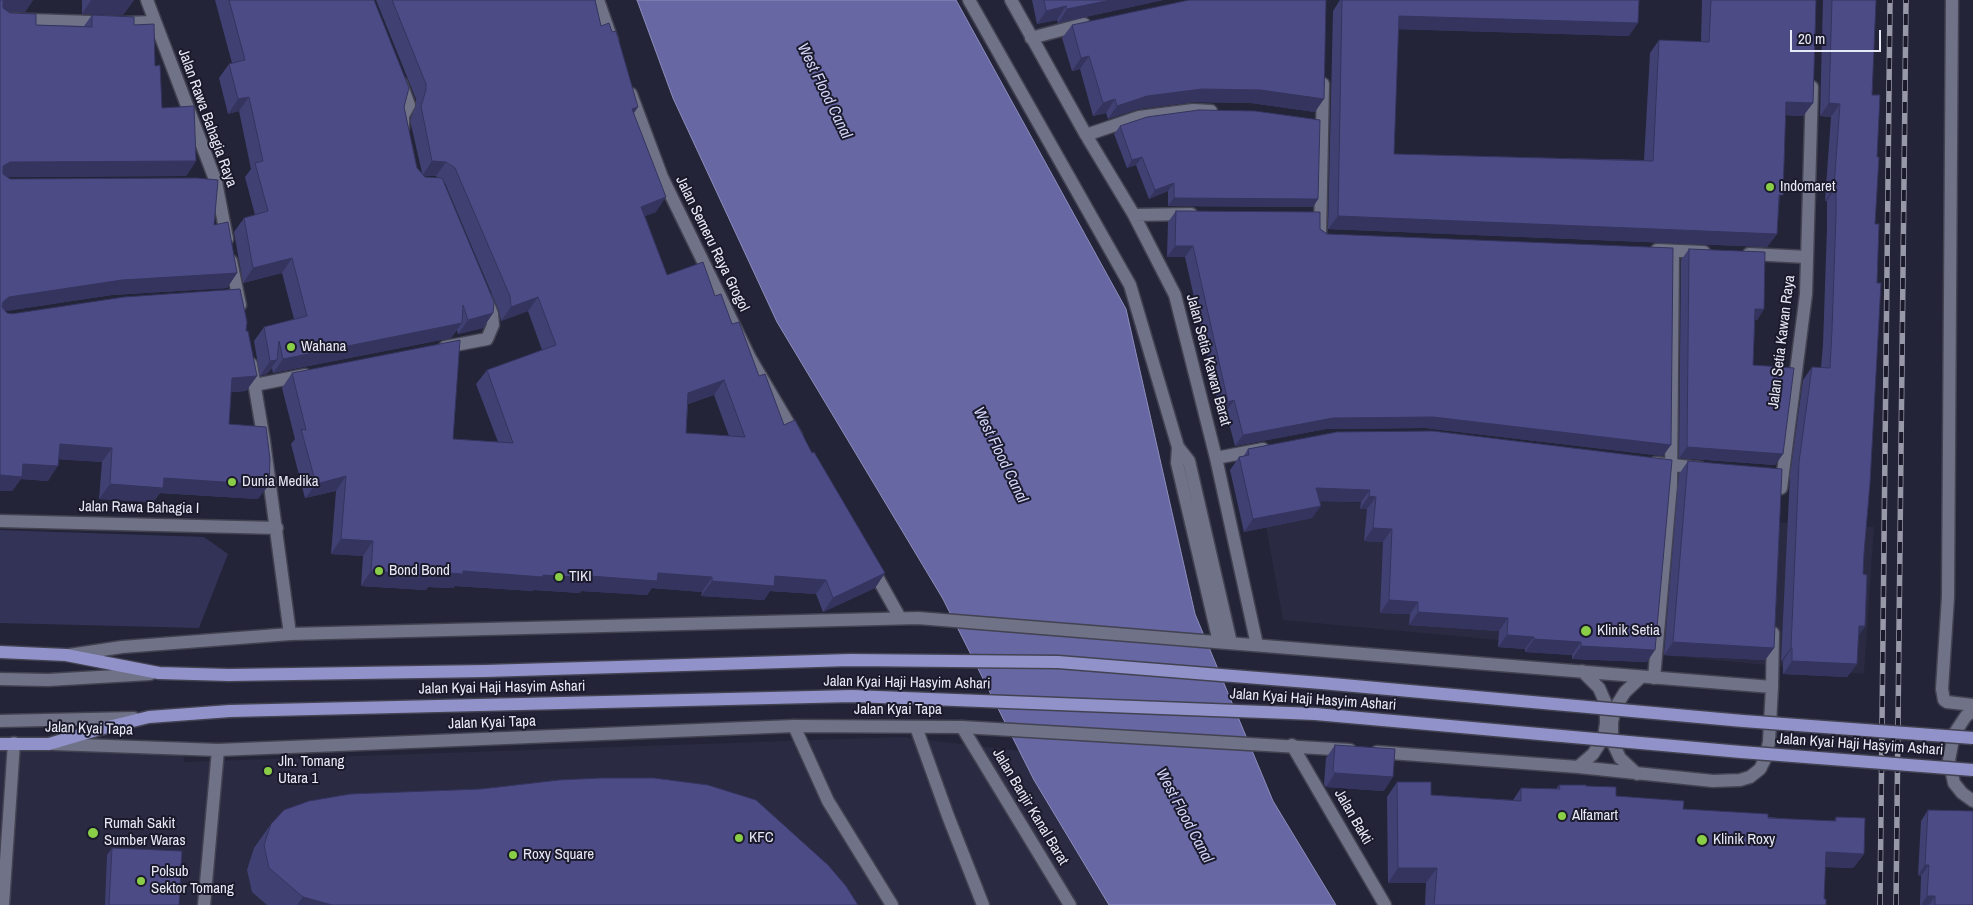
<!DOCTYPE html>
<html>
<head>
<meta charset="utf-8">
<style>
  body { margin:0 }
  #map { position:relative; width:1973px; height:905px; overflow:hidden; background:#232437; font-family:"Archivo Narrow",sans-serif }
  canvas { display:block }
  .scale { position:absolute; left:1790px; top:30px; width:91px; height:22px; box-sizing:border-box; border:2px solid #e8e9f6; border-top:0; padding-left:6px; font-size:15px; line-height:18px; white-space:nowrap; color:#e8e9f6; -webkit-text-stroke:4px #1a1a2c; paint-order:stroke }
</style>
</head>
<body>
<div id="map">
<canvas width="1973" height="905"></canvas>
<div class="scale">20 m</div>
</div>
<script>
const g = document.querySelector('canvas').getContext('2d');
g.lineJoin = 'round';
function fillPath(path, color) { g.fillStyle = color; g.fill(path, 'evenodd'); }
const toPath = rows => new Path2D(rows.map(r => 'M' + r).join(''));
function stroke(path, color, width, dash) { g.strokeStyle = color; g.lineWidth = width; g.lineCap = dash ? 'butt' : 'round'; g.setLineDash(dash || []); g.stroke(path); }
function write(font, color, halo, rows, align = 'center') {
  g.font = font + ' "Archivo Narrow",sans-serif'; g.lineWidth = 4; g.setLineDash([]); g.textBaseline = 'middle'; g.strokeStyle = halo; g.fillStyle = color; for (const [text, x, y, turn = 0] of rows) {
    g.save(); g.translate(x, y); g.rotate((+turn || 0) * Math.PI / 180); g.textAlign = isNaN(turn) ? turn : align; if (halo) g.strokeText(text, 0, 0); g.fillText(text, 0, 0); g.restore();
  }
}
const built = toPath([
  [1261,498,1874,527,1864,674,1283,620],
  [902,737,1020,751,1110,905,0,905,0,746,183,752,184,762]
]);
const green = toPath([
  [0,530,204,537,228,554,199,628,0,623]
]);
const water = toPath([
  [637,0,956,0,1126,309,1195,614,1273,801,1336,905,1109,905,1034,780,943,599,777,322,673,98,637,0]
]);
const service = toPath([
  [0,679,48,680,150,674],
  [0,721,134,718],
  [794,726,828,801,892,905],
  [916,727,948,816,983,905],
  [3,905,14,743]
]);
const minor = toPath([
  [147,0,216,182,227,239],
  [598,0,612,40],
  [1011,0,1086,135,1134,215,1175,295,1216,458,1257,645],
  [1952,0,1948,597,1942,689,1944,700,1947,702,1973,705],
  [0,19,122,23,154,22],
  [1031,38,1084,24],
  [401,83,409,105,403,116,403,128],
  [631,94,662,177,750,358,796,436],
  [1086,135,1139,117,1193,110,1211,111],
  [1134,215,1191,214],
  [1320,237,1323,84],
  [1657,250,1704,252],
  [1749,254,1807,257],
  [231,261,240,305],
  [445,347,487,339,493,325,492,314,486,299],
  [251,364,264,441,290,634],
  [255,385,305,375],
  [1216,458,1263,449],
  [1655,463,1700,468],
  [1781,488,1806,294,1812,87],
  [0,521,277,528],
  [871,566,900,618],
  [1654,678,1671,485,1673,251],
  [1772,687,1773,633],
  [962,727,1070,905],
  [1292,745,1385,905]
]);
const tertiary = toPath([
  [1973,711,1966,716,1954,734,1949,760,1954,783,1962,793,1973,801],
  [204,905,218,750]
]);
const secondary = toPath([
  [969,0,1130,285,1178,447,1189,461,1231,643],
  [1178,447,1177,463,1219,642],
  [69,655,122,647,290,634,918,618,1772,687,1769,742,1765,759,1760,769,1750,777,1740,780,1713,781,1578,767,1377,752],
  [54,744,218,750,794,726,962,727,1350,750],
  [1578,767,1593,754,1604,737,1606,723,1606,704,1599,688,1582,671],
  [1637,774,1620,758,1612,741,1612,722,1615,708,1625,692,1641,677]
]);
const primary = toPath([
  [0,652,66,655,159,673,229,675],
  [0,744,49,744,100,729,149,717,230,711]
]);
const rail = toPath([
  [1880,905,1890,0],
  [1896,905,1906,0]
]);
const primaryBridge = toPath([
  [229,675,485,671,850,660,1058,662,1321,683,1743,721,1973,738],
  [230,711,853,696,1315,714,1741,752,1973,770]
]);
const wall = toPath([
  [0,0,33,0,25,12,8,12,36,25,84,26,92,15,134,25,155,66,162,108,196,161,186,176,7,177,10,179,214,225,237,273,227,288,112,295,5,311,7,313,246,331,257,376,246,391,231,392,229,424,258,499,160,493,153,502,99,499,102,462,59,459,48,481,21,479,12,491,0,491],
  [82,0,134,0,123,15,82,14],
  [215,0,374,0,404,107,417,168,422,173,410,120,416,105,416,99,376,0,595,0,601,26,638,107,634,113,656,212,645,216,667,275,715,296,732,324,784,425,812,453,885,573,875,588,823,612,816,594,770,591,764,600,701,596,702,592,652,588,647,595,581,591,580,593,534,590,533,591,455,586,453,588,428,587,426,590,361,586,363,556,331,554,336,491,305,498,291,444,295,439,282,388,292,373,453,439,498,442,476,384,487,370,542,350,528,311,501,321,499,311,445,183,443,181,493,313,483,328,458,334,457,330,451,338,273,373,272,368,267,374,260,376,254,341,264,327,294,319,282,273,243,283,234,232,244,218,255,215,245,177,251,169,239,111,228,114,219,78,229,64,232,63],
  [424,176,436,176,438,178,425,177],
  [714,395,729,436,686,433,688,404],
  [1032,0,1163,0,1058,23,1057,20,1037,24],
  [1340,0,1639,0,1629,36,1398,29,1394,154,1644,160,1650,53,1659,40,1701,42,1702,0,1816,0,1813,103,1803,116,1786,115,1777,234,1767,247,1328,229,1333,11],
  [1823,0,1876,0,1872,95,1877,157,1863,574,1865,626,1858,636,1857,664,1847,677,1783,674,1783,661,1781,661,1790,475,1803,380,1812,367,1821,368,1823,344,1827,228,1827,201,1825,201,1831,117,1820,116],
  [1072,25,1315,112,1251,103,1193,102,1138,109,1108,119,1106,113,1093,116,1080,69,1072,71,1062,38],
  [1120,126,1318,199,1313,207,1168,206,1168,191,1149,199,1136,165,1127,168,1114,134],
  [1176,211,1320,229,1663,456,1425,428,1326,429,1235,446,1226,412,1220,413,1185,257,1167,257,1168,222],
  [1689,249,1764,309,1757,320,1755,320,1753,365,1783,454,1775,465,1679,458,1681,260],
  [1337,432,1647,662,1572,659,1572,655,1525,652,1525,649,1498,647,1499,631,1409,625,1410,614,1380,613,1383,542,1364,541,1367,509,1360,509,1361,502,1320,501,1312,518,1244,532,1230,470,1239,457,1243,457,1248,449],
  [1688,461,1774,648,1765,660,1664,655,1679,474],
  [1335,745,1384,791,1326,787,1324,784,1326,758],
  [1397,782,1431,795,1513,800,1521,788,1556,789,1559,785,1586,786,1616,796,1683,809,1791,819,1834,821,1836,817,1864,854,1853,868,1825,867,1824,899,1826,905,1425,905,1426,883,1388,883,1387,797],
  [1928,810,1973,905,1920,905,1921,876,1918,875,1921,821],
  [271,824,858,905,267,905,252,892,247,870,254,848],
  [112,848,179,905,105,905,107,855]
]);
const shadedWall = toPath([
  [4,0,33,0,25,12,0,12,0,5],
  [91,0,134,0,123,15,82,14],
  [1111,0,1163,0,1058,23,1067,9],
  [1066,6,1057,20,1037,24,1046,11],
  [1399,16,1638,23,1629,36,1389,29],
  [1089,56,1080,69,1072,71,1081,58],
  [1202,89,1260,90,1324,99,1315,112,1251,103,1193,102,1138,109,1108,119,1117,106,1147,96],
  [249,97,239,111,228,114,238,99],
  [1115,99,1106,113,1093,116,1103,103],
  [1786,102,1813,103,1803,116,1777,115],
  [1829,103,1840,104,1831,117,1820,116],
  [638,107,627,122,632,109],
  [1142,157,1136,165,1127,168,1132,160],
  [196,161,186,176,0,177,3,166,10,162],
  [432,161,446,162,436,176,422,176],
  [1174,183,1168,191,1149,199,1155,190],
  [1834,187,1836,187,1827,201,1825,201],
  [666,197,656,212,631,221,641,207],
  [1174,198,1318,199,1313,207,1168,206],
  [1338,216,1777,234,1767,247,1328,229],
  [1175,246,1193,246,1185,257,1167,257],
  [292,258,282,273,243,283,253,268],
  [237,273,227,288,112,295,0,312,3,302,9,297,122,280],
  [538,297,528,311,501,321,511,307],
  [1755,309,1764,309,1757,320,1748,320],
  [493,313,483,328,458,334,468,320],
  [462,323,451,338,273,373,283,359],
  [277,360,267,374,260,376,270,361],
  [257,376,246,391,222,393,232,378],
  [724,380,714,395,678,407,688,393],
  [1234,400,1226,412,1220,413,1228,402],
  [1433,417,1671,445,1663,456,1425,428,1326,429,1235,446,1243,435,1333,418],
  [60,444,112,448,102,462,50,459],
  [1687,447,1783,454,1775,465,1679,458],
  [23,464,58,466,48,481,21,479,12,491,0,491,0,475],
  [346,476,336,491,305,498,316,484],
  [164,478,269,485,258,499,160,493,153,502,99,499,110,484],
  [1316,488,1370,490,1361,502,1308,501],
  [1369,496,1376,497,1367,509,1360,509],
  [1321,506,1312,518,1244,532,1253,519],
  [1373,528,1392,529,1383,542,1364,541],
  [341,539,373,541,363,556,331,554],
  [371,571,463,571,590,576,658,573,712,577,702,592,652,588,647,595,581,591,580,593,534,590,533,591,455,586,453,588,428,587,426,590,361,586],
  [885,573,875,588,823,612,833,598],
  [775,576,826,580,816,594,770,591,764,600,701,596,712,581],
  [1389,600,1418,602,1410,614,1380,613],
  [1418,612,1508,618,1499,631,1409,625],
  [1859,626,1865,626,1856,640],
  [1507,635,1534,637,1525,649,1498,647],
  [1534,639,1581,642,1572,655,1525,652],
  [1673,642,1774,648,1765,660,1664,655],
  [1581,646,1655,650,1647,662,1572,659],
  [1791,648,1792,648,1783,661,1781,661],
  [1792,661,1857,664,1847,677,1783,674],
  [1335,773,1393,777,1384,791,1326,787],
  [1826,852,1864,854,1853,868,1816,866],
  [1925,865,1929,865,1921,876,1918,875],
  [1398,868,1437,868,1426,883,1388,883],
  [1927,896,1935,896,1929,905,1921,905],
  [303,897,332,905,297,905]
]);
const building = toPath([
  [0,0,4,0,3,1,3,8,10,13,36,14,36,25,92,27,92,15,134,17,134,25,154,24,155,66,160,65,162,108,194,106,196,161,10,162,3,166,3,174,10,179,197,178,218,180,214,225,228,222,237,273,122,280,9,297,3,302,2,307,7,313,11,314,124,297,240,289,247,322,246,331,248,331,257,376,232,378,229,424,266,427,270,459,269,485,164,478,163,488,110,484,112,448,60,444,58,466,23,464,22,477,0,475,0,0],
  [229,0,374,0,409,88,404,107,417,168,425,177,442,178,494,302,493,313,468,320,463,305,462,323,283,359,279,341,277,360,270,361,264,327,307,316,292,258,253,268,244,218,268,211,255,163,263,161,249,97,238,99,229,64,245,60,229,0],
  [392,0,595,0,601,26,609,23,612,32,616,31,638,107,632,109,666,197,641,207,667,275,703,262,715,296,721,294,732,324,739,322,759,376,765,374,784,425,795,420,812,453,814,452,885,573,833,598,826,580,775,576,774,586,712,581,712,577,658,573,657,581,590,576,590,578,543,575,543,577,463,571,463,574,436,572,436,576,407,574,371,571,373,541,341,539,346,476,316,484,301,429,306,430,292,373,460,340,453,439,513,443,487,370,556,345,538,297,511,307,510,296,455,168,446,162,432,161,421,106,426,90,426,84,392,0],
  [724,380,745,437,686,433,688,393,724,380],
  [1044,0,1111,0,1067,9,1066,6,1046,11,1044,0],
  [1189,0,1326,0,1324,99,1260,90,1202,89,1147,96,1117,106,1115,99,1103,103,1089,56,1081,58,1072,25,1189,0],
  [1342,0,1639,0,1638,23,1399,16,1394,154,1653,161,1659,40,1709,42,1711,0,1816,0,1813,103,1786,102,1783,195,1779,195,1777,234,1338,216,1342,0],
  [1832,0,1876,0,1872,95,1880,95,1877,157,1879,157,1875,224,1879,224,1877,283,1881,283,1870,483,1864,553,1863,574,1867,575,1865,626,1859,626,1857,664,1792,661,1792,648,1791,648,1799,462,1812,367,1830,368,1832,330,1836,215,1836,187,1834,187,1840,104,1829,103,1832,0],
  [1199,110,1255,111,1320,120,1318,199,1174,198,1174,183,1155,190,1142,157,1132,160,1120,126,1147,117,1199,110],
  [1176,211,1320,212,1320,229,1327,234,1673,248,1671,445,1433,417,1333,418,1243,435,1234,400,1228,402,1193,246,1175,246,1176,211],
  [1689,249,1765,252,1764,309,1755,309,1753,365,1794,368,1783,454,1687,447,1689,249],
  [1433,431,1672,460,1655,650,1581,646,1581,642,1534,639,1534,637,1507,635,1508,618,1418,612,1418,602,1389,600,1392,529,1373,528,1376,497,1369,496,1370,490,1316,488,1321,506,1253,519,1239,457,1249,455,1248,449,1337,432,1433,431],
  [1688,461,1782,469,1774,648,1673,642,1688,461],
  [1335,745,1395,749,1393,777,1335,773,1333,771,1335,745],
  [601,778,654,778,708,785,756,800,828,865,846,886,858,905,332,905,303,897,269,868,264,845,271,824,284,810,309,801,350,794,481,789,559,780,601,778],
  [1397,782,1431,782,1431,795,1521,801,1521,788,1560,789,1559,785,1586,785,1586,786,1616,787,1616,796,1684,801,1683,809,1768,814,1768,818,1791,819,1836,821,1836,817,1865,818,1864,854,1826,852,1824,899,1826,899,1826,905,1434,905,1437,868,1398,868,1397,782],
  [1928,810,1973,811,1973,905,1935,905,1935,896,1927,896,1929,865,1925,865,1928,810],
  [112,848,182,851,179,905,109,905,112,848]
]);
const markers = [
  [1770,187,5,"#8ace47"],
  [291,347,5,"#8ace47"],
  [232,482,5,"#8ace47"],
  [379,571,5,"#8ace47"],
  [559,577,5,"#8ace47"],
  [1586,631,6,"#8ace47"],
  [268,771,5,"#8ace47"],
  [1562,816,5,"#8ace47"],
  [93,833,6,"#8ace47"],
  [739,838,5,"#8ace47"],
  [1702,840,6,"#8ace47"],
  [513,855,5,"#8ace47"],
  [141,881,5,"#8ace47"]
];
const streetNames = [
  ["Jalan Rawa Bahagia Raya",207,118,70],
  ["Jalan Semeru Raya Grogol",712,244,64],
  ["Jalan Setia Kawan Raya",1782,342,-83],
  ["Jalan Setia Kawan Barat",1208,360,75],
  ["Jalan Rawa Bahagia I",139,508,1],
  ["Jalan Kyai Haji Hasyim Ashari",907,683,1],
  ["Jalan Kyai Haji Hasyim Ashari",502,688,-1],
  ["Jalan Kyai Haji Hasyim Ashari",1313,700,4],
  ["Jalan Kyai Tapa",898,710],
  ["Jalan Kyai Tapa",492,723,-2],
  ["Jalan Kyai Tapa",89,729,2],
  ["Jalan Kyai Haji Hasyim Ashari",1860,745,4],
  ["Jalan Banjir Kanal Barat",1030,807,59],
  ["Jalan Bakti",1353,817,60]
];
const poiNames = [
  ["Indomaret",1780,187],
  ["Wahana",301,347],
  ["Dunia Medika",242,482],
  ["Bond Bond",389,571],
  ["TIKI",569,577],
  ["Klinik Setia",1597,631],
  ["Jln. Tomang",278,762],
  ["Utara 1",278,779],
  ["Alfamart",1572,816],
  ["Rumah Sakit",104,824],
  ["Sumber Waras",104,841],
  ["KFC",749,838],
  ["Klinik Roxy",1713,840],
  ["Roxy Square",523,855],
  ["Polsub",151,872],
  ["Sektor Tomang",151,889]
];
const waterNames = [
  ["West Flood Canal",824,91,64],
  ["West Flood Canal",1000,455,64],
  ["West Flood Canal",1184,816,62]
];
fillPath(built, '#2a2a43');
fillPath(green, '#333358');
fillPath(water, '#6767a4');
stroke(water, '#8e8ebd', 1);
stroke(service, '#424251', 15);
stroke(minor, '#424251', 15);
stroke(tertiary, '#424251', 15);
stroke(secondary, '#424251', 15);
stroke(primary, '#424251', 15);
stroke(service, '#707288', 12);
stroke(minor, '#707288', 12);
stroke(tertiary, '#707288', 12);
stroke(secondary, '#707288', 12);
stroke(primary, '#9092c9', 12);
stroke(rail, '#9899a8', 5.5);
stroke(rail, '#1a1a2c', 4, [11]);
stroke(primaryBridge, '#424251', 15, []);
stroke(primaryBridge, '#9092c9', 12);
fillPath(wall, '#414073');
fillPath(shadedWall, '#35345e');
fillPath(building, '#4c4b86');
stroke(building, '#35345e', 1);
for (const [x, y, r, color] of markers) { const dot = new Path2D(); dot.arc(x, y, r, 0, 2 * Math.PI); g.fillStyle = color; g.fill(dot); stroke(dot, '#1a1a2c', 2); }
write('15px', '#e8e9f6', '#1a1a2c', streetNames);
write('15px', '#e8e9f6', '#1a1a2c', poiNames, 'left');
write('italic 16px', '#d1d3f7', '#1a1a2c', waterNames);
</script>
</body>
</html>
